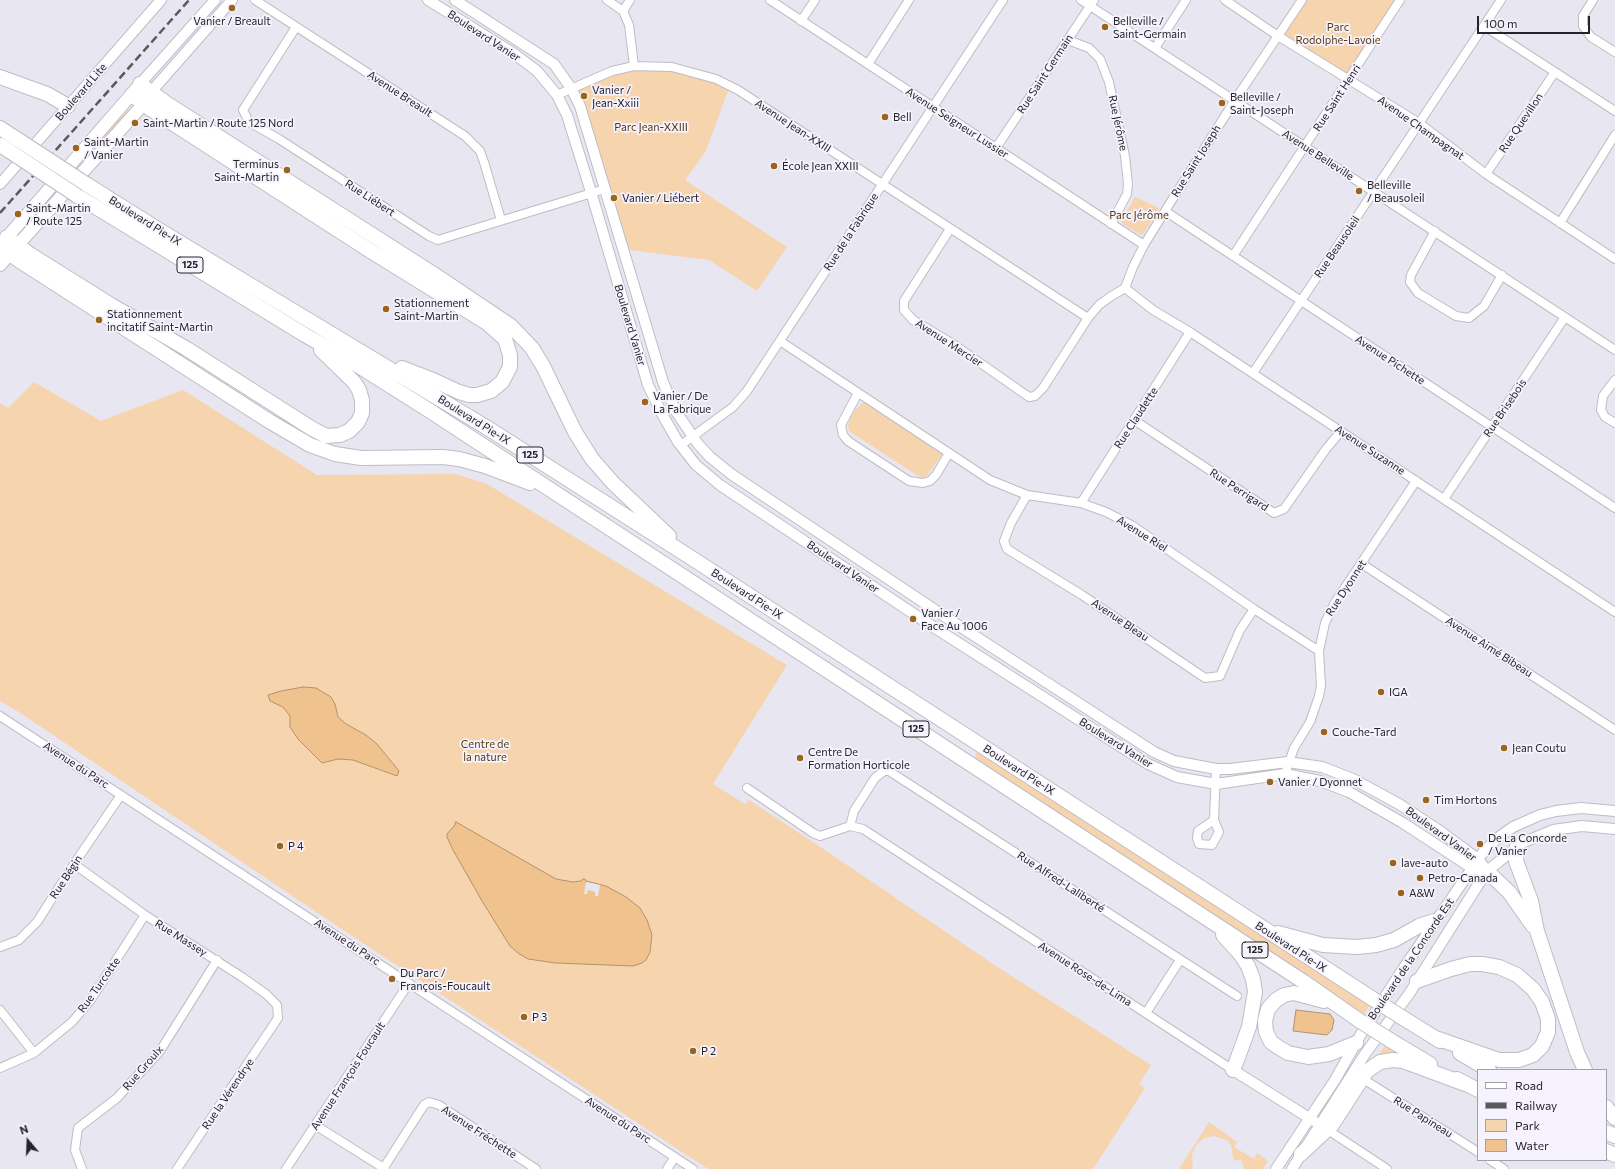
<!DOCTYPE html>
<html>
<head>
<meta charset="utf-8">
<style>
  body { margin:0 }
  #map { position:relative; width:1615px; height:1169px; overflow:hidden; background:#e8e6f0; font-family:Commissioner,sans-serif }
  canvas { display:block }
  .legend { position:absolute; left:1477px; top:1069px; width:130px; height:92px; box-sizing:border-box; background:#f6f3fe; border:1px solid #a2a0a8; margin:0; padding:5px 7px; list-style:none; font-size:12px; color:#252428 }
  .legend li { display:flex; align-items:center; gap:8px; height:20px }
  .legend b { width:20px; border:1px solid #a2a0a8 }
  .north { position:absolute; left:8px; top:1121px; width:40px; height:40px; -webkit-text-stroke:3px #f6f3fe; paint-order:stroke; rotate:341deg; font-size:11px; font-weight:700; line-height:16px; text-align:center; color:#252428 }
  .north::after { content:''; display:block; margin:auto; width:14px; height:18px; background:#252428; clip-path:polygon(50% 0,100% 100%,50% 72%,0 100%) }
  .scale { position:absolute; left:1477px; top:16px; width:113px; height:18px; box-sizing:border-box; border:2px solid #252428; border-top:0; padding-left:5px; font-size:12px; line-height:14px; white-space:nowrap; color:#252428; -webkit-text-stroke:3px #f6f3fe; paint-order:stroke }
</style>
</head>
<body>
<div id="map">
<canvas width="1615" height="1169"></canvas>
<ul class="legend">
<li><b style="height:5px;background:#fff"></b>Road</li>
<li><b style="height:5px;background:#5a595e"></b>Railway</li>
<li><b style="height:11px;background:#f6d4ae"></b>Park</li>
<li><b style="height:11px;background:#f0c28d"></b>Water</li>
</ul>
<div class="north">N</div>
<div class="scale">100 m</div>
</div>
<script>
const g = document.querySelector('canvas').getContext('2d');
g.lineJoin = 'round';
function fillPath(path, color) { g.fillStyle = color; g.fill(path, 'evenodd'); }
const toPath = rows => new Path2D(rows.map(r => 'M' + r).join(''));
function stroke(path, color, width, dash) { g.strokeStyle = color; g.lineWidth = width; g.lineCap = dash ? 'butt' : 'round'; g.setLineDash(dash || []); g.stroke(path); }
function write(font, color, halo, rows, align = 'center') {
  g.font = font + ' Commissioner,sans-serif'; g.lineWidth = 3.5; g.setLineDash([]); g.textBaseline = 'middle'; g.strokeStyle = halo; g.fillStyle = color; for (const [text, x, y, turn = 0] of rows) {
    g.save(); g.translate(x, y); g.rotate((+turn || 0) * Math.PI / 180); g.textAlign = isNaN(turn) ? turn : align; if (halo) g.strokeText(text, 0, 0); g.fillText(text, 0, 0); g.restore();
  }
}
const green = toPath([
  [1302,0,1396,0,1349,80,1278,36],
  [635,68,672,68,729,88,706,151,685,180,787,247,757,291,709,260,629,250,575,87,608,73],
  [130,109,131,110,99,147,97,145,101,138,120,117],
  [1135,197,1159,208,1144,233,1141,235,1123,224,1121,221],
  [34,382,101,421,183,390,317,475,456,474,487,484,787,665,713,784,745,804,749,800,816,844,999,968,1151,1065,1139,1084,1145,1088,1093,1169,708,1169,352,936,22,714,0,701,0,403,8,408],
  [864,402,869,402,942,451,941,456,926,477,923,478,918,476,849,431,848,426,850,418,856,409],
  [980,751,1371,1004,1363,1015,990,769,976,758,975,754],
  [1385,1046,1398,1053,1396,1057,1377,1057],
  [1209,1122,1237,1142,1234,1147,1254,1159,1257,1153,1268,1161,1263,1169,1244,1169,1241,1159,1234,1161,1231,1145,1227,1140,1214,1136,1204,1138,1196,1145,1192,1155,1193,1169,1179,1169]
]);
const water = toPath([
  [303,687,316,688,331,697,335,704,338,717,346,724,366,735,377,744,399,771,397,776,353,760,338,759,322,763,298,739,290,727,290,716,283,707,270,701,268,695,281,691,303,687],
  [456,822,556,879,573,882,581,881,583,879,585,879,586,881,606,886,626,897,640,908,647,920,652,935,650,952,646,960,642,963,633,966,556,963,528,959,518,953,510,946,482,901,453,850,447,837,447,834,455,825,455,823,456,822],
  [1296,1010,1330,1014,1334,1020,1332,1030,1327,1035,1293,1031,1296,1010]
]);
const pier = toPath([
  [586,882,600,885,598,896,595,896,595,892,588,890,587,894,584,894]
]);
const minor = toPath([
  [255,0,465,136,480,151,484,162,501,220],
  [607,0,623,11,629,25,634,66],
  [770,0,1144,245],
  [1081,0,1615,350],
  [1225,0,1278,36,1419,123,1486,174,1615,259],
  [1593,0,1583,16,1583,26,1591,37,1615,52],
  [623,11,630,0],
  [801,21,815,0],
  [1484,26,1615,111],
  [296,27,243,110,249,122,279,139,429,236,438,240,605,189],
  [1068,40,1089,48,1100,59,1109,82,1125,156,1128,184,1127,194,1111,224],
  [1155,48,1186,0],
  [868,64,909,0],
  [557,95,612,71,634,66,672,67,716,79,738,90,1088,318],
  [996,148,1094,0],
  [1486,174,1555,72],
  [1165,211,1615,508],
  [1560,223,1615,135],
  [950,229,904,301,904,310,913,320,953,344,1029,397,1035,396,1043,388,1088,318,1099,305,1110,297,1125,288,1133,267,1144,245,1165,211,1235,100,1302,0],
  [1435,231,1411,275,1410,282,1418,293,1456,316,1469,318,1484,306,1502,275],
  [1233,256,1400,0],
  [1125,288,1153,310,1190,332,1615,612],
  [780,341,990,480,1027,495,1081,503,1106,512,1133,526,1254,609,1319,651],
  [1253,373,1501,0],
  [1615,380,1603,396,1601,410,1605,417,1615,423],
  [858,393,841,425,843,435,848,441,909,481,923,483,930,481,936,475,949,453],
  [1134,420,1274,513,1284,509,1326,449,1341,431],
  [681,445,733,407,747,391,1003,0],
  [1027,495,1011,523,1004,541,1007,549,1082,595,1205,678,1220,676,1240,630,1254,609],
  [1444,499,1565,317],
  [1081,503,1190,332],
  [1362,564,1615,730],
  [0,716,693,1169],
  [1285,774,1294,748,1310,722,1319,696,1321,686,1319,651,1325,623,1334,604,1416,481],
  [747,788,813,833,820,836,850,826],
  [1214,820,1198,831,1197,838,1199,844,1212,845,1219,832,1214,820,1216,769],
  [850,826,854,811,875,778,884,771,889,771,1237,996],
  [850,826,863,829,1233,1070],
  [74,864,145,915,242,977,266,994,277,1005,278,1018,177,1169],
  [0,947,19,940,37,922,74,864,121,795],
  [0,1010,34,1053],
  [1146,1013,1180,960],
  [0,1068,34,1053,72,1022,90,1001,145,915],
  [1368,1082,1478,1152],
  [315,1125,385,1169],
  [1325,1128,1387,1169],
  [1490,1160,1504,1169],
  [82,1169,75,1150,78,1128,117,1098,160,1051,217,960],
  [286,1169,409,983],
  [383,1169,424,1105,429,1102,439,1105,536,1169],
  [667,1169,675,1157]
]);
const tertiary = toPath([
  [428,0,513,53,537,71,557,95,567,115,591,192,648,385,662,414,678,442,696,465,720,485,935,628,1148,764,1177,777,1216,784,1285,774,1320,781,1349,792,1403,823,1472,868,1488,872],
  [455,0,554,64,571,88,580,106,663,382,675,410,698,444,710,457,731,474,944,616,1154,752,1174,761,1216,769,1230,769,1288,762,1322,767,1353,779,1399,804,1440,831,1478,859,1488,872],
  [140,84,215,0],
  [151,92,232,0],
  [0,184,161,0],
  [1233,1070,1314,1121],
  [1276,1169,1335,1080,1361,1034,1403,969,1484,851,1499,837,1513,827,1540,815,1556,811,1581,808,1615,811],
  [1292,1169,1365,1054,1409,994,1478,885,1492,867,1522,843,1553,830,1582,826,1615,829]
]);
const secondary = toPath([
  [2,243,137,88],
  [0,265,139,109,148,96]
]);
const trunk = toPath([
  [0,77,47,94,68,106],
  [140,84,166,103,438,277,511,326,532,348,543,366,575,432,592,459,613,483,669,536],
  [132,95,149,108,369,250,487,323,505,339,510,355,510,367,502,382,491,391,477,395,469,395,459,392,433,380,402,368],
  [0,128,20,141],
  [0,145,11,152],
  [86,184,159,230,486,427,690,557,1373,999],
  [76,195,305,335,354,363,427,409,1206,918,1304,982,1360,1021],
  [7,237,31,255,111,305,187,349,311,428,326,436,340,435,349,431,358,422,362,413,362,400,359,390,354,382,321,350],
  [0,247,20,261,269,421,310,445,335,454,361,458,443,457,459,459,485,466,530,483],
  [1517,847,1516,861,1531,901,1537,931,1577,1052,1585,1070],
  [1488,872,1509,892,1533,926],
  [1278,933,1323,945,1357,947,1376,945,1394,940,1419,926,1434,921],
  [1223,935,1241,955,1248,966,1253,979,1255,992,1249,1027,1237,1060,1233,1070],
  [1417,981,1451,969,1470,964,1482,964,1499,967,1517,975,1533,989,1542,1002,1548,1019,1548,1032,1542,1046,1533,1055,1519,1060,1499,1060,1433,1037],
  [1324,1001,1294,993,1284,995,1276,1000,1268,1009,1265,1021,1266,1032,1271,1042,1278,1047,1288,1053,1308,1057,1329,1054,1356,1043],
  [1403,1018,1440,1041],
  [1390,1040,1430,1064],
  [1460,1053,1489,1070],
  [1457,1079,1478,1090],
  [1606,1107,1615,1118],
  [1606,1132,1615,1136],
  [1606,1151,1615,1155],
  [1301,1154,1332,1125,1367,1071,1380,1062,1393,1060,1403,1061,1465,1084]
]);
const rail = toPath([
  [0,213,189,0]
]);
const trunkBridge = toPath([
  [20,141,86,184],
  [11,152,76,195],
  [1373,999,1403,1018],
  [1360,1021,1390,1040]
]);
const markers = [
  [232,8,4,"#99651b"],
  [1105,27,4,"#99651b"],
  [584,96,4,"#99651b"],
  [1222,103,4,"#99651b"],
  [885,117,4,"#99651b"],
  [135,123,4,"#99651b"],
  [76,148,4,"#99651b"],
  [774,166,4,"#99651b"],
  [287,170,4,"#99651b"],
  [1359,191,4,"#99651b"],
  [614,198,4,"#99651b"],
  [18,214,4,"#99651b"],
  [386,309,4,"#99651b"],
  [99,320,4,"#99651b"],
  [645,402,4,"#99651b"],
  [913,619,4,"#99651b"],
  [1381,692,4,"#99651b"],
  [1324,732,4,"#99651b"],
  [1504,748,4,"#99651b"],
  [800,758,4,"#99651b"],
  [1270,782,4,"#99651b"],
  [1426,800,4,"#99651b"],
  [1480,844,4,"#99651b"],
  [280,846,4,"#99651b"],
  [1393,863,4,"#99651b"],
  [1420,878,4,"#99651b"],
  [1401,893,4,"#99651b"],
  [392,979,4,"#99651b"],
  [524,1017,4,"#99651b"],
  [693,1051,4,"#99651b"]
];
const shields = [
  [190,265,26],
  [530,455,26],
  [916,729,26],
  [1255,950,26]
];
const shieldNames = [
  ["125",190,265],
  ["125",530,455],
  ["125",916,729],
  ["125",1255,950]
];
const poiNames = [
  ["Vanier / Breault",232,21,"center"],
  ["Belleville /",1113,21],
  ["Saint-Germain",1113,34],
  ["Vanier /",592,90],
  ["Jean-Xxiii",592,103],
  ["Belleville /",1230,97],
  ["Saint-Joseph",1230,110],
  ["Bell",893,117],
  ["Saint-Martin / Route 125 Nord",143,123],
  ["Saint-Martin",84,142],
  ["/ Vanier",84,155],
  ["Terminus",279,164,"right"],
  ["Saint-Martin",279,177,"right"],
  ["École Jean XXIII",782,166],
  ["Belleville",1367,185],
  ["/ Beausoleil",1367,198],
  ["Vanier / Liébert",622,198],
  ["Saint-Martin",26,208],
  ["/ Route 125",26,221],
  ["Stationnement",394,303],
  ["Saint-Martin",394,316],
  ["Stationnement",107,314],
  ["incitatif Saint-Martin",107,327],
  ["Vanier / De",653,396],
  ["La Fabrique",653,409],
  ["Vanier /",921,613],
  ["Face Au 1006",921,626],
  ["IGA",1389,692],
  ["Couche-Tard",1332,732],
  ["Jean Coutu",1512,748],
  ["Centre De",808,752],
  ["Formation Horticole",808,765],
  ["Vanier / Dyonnet",1278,782],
  ["Tim Hortons",1434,800],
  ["De La Concorde",1488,838],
  ["/ Vanier",1488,851],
  ["P 4",288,846],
  ["lave-auto",1401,863],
  ["Petro-Canada",1428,878],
  ["A&W",1409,893],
  ["Du Parc /",400,973],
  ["François-Foucault",400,986],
  ["P 3",532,1017],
  ["P 2",701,1051]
];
const parkNames = [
  ["Parc",1338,27],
  ["Rodolphe-Lavoie",1338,40],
  ["Parc Jean-XXIII",651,127],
  ["Parc Jérôme",1139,215],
  ["Centre de",485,744],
  ["la nature",485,757]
];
const streetNames = [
  ["Boulevard Vanier",484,36,33],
  ["Rue Saint Germain",1045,74,-57],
  ["Boulevard Lite",81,92,-49],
  ["Avenue Breault",400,94,33],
  ["Rue Saint Henri",1337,98,-57],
  ["Avenue Seigneur Lussier",957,123,33],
  ["Rue Jérôme",1118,123,78],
  ["Rue Quevillon",1521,123,-56],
  ["Avenue Jean-XXIII",793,126,33],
  ["Avenue Champagnat",1421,128,35],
  ["Avenue Belleville",1318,155,33],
  ["Rue Saint Joseph",1196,161,-58],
  ["Rue Liébert",370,198,33],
  ["Boulevard Pie-IX",145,221,32],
  ["Rue de la Fabrique",851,232,-57],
  ["Rue Beausoleil",1337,247,-56],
  ["Boulevard Vanier",630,325,73],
  ["Avenue Mercier",949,343,33],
  ["Avenue Pichette",1390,360,33],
  ["Rue Brisebois",1505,408,-56],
  ["Rue Claudette",1136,418,-57],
  ["Boulevard Pie-IX",474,420,32],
  ["Avenue Suzanne",1370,450,33],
  ["Rue Perrigard",1239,490,33],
  ["Avenue Riel",1142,534,32],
  ["Boulevard Vanier",843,567,34],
  ["Rue Dyonnet",1346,588,-57],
  ["Boulevard Pie-IX",747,594,33],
  ["Avenue Bleau",1120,620,34],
  ["Avenue Aimé Bibeau",1489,647,33],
  ["Boulevard Vanier",1116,743,32],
  ["Avenue du Parc",76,765,33],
  ["Boulevard Pie-IX",1019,770,33],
  ["Boulevard Vanier",1441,834,36],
  ["Rue Bégin",66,877,-57],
  ["Rue Alfred-Laliberté",1061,882,33],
  ["Rue Massey",181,938,32],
  ["Avenue du Parc",347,942,33],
  ["Boulevard Pie-IX",1291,947,33],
  ["Boulevard de la Concorde Est",1411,959,-56],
  ["Avenue Rose-de-Lima",1085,974,33],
  ["Rue Turcotte",99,985,-55],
  ["Rue Groulx",143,1068,-49],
  ["Avenue François Foucault",348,1076,-57],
  ["Rue la Vérendrye",228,1094,-56],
  ["Rue Papineau",1423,1117,32],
  ["Avenue du Parc",618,1120,33],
  ["Avenue Fréchette",479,1132,33]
];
fillPath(green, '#f6d4ae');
fillPath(water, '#f0c28d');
stroke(water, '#b3936f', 1);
fillPath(pier, '#e8e6f0');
stroke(minor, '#bebcc6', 10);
stroke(tertiary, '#bebcc6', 12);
stroke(secondary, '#bebcc6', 14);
stroke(trunk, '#bebcc6', 16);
stroke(minor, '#fff', 8);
stroke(tertiary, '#fff', 10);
stroke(secondary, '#fff', 12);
stroke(trunk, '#fff', 14);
stroke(rail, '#5a595e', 2.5, [8, 4]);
stroke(trunkBridge, '#bebcc6', 16, []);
stroke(trunkBridge, '#fff', 14);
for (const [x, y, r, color] of markers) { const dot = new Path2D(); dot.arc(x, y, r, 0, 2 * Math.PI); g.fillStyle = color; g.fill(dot); stroke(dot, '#f6f3fe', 1.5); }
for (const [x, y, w] of shields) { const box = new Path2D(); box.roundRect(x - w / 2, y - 8, w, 16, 3); g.fillStyle = '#f6f3fe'; g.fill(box); stroke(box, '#252428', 1); }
write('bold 10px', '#252428', null, shieldNames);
write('11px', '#252428', '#f6f3fe', poiNames, 'left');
write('11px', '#57380f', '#f6f3fe', parkNames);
write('11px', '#252428', '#f6f3fe', streetNames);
</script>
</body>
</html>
